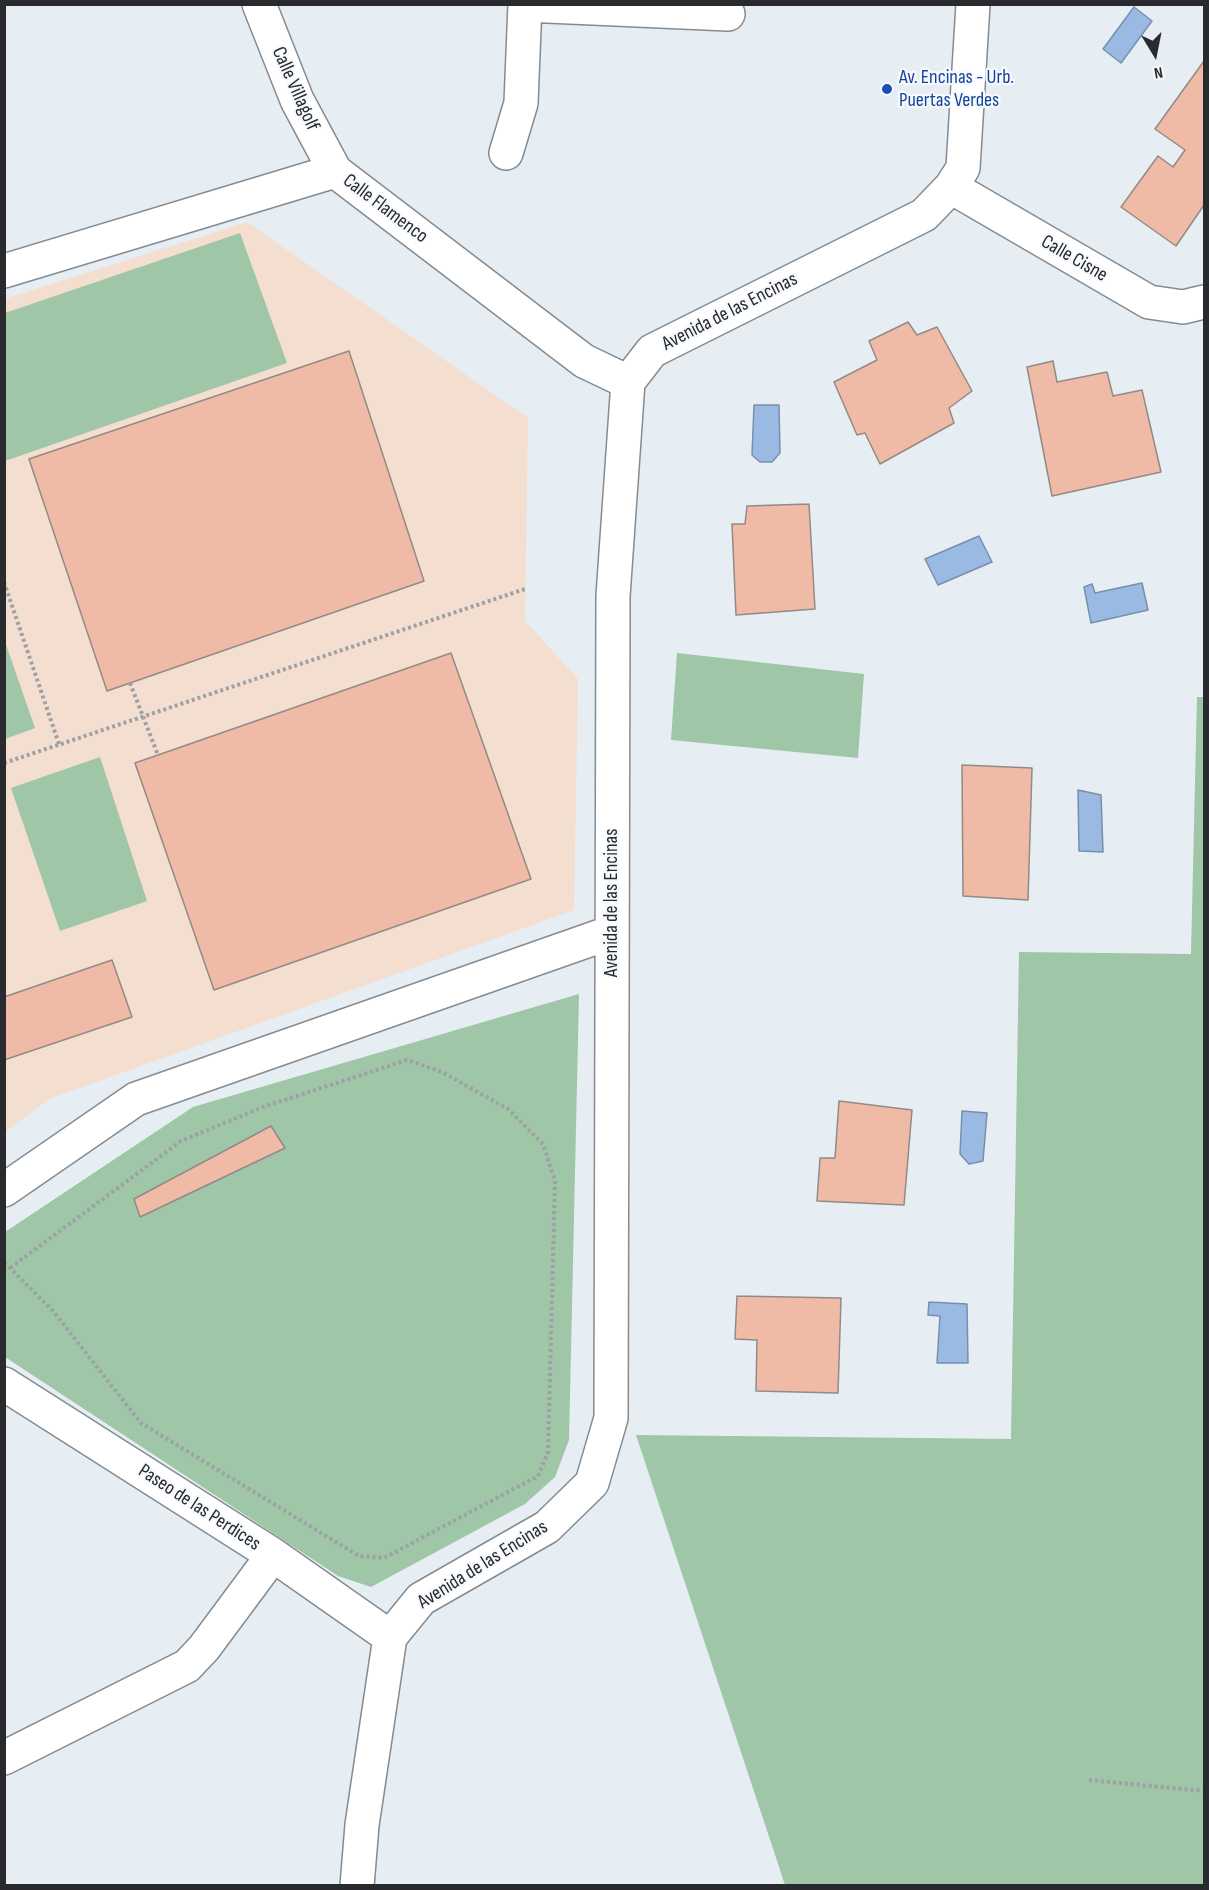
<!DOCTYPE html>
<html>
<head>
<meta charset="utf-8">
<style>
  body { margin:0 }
  #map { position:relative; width:1209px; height:1890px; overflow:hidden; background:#e6edf3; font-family:"Sofia Sans Condensed",sans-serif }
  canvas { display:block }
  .frame { position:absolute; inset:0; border:6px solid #282a2d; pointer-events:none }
  .north { position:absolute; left:1125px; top:24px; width:60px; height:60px; -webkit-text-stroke:4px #f6fafe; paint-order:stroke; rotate:170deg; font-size:16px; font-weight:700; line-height:24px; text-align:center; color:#282a2d }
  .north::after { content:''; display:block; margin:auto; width:21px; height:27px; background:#282a2d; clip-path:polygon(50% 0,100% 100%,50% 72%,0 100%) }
</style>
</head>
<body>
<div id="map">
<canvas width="1209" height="1890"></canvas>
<div class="frame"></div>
<div class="north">N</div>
</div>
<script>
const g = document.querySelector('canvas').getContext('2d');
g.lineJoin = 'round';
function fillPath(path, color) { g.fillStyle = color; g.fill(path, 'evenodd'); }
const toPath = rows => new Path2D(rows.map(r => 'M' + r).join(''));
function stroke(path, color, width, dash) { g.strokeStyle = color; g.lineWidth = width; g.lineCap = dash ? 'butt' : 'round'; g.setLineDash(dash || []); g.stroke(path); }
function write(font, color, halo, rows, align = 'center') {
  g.font = font + ' "Sofia Sans Condensed",sans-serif'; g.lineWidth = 4.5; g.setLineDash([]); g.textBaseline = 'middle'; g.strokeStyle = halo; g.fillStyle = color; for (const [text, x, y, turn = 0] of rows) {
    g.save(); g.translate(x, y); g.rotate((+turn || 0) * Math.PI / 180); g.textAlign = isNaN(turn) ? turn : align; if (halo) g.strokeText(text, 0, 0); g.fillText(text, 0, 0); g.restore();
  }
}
const education = toPath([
  [247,222,528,418,525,621,578,679,574,910,49,1099,5,1132,4,299]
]);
const green = toPath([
  [240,233,287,363,5,461,5,313],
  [4,639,35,728,5,739,4,739],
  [677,653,864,674,858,758,671,740],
  [1197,697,1204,697,1204,1885,785,1885,636,1435,1011,1439,1019,952,1191,954],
  [100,757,147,901,60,931,11,788],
  [579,994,569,1440,555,1477,525,1504,371,1587,338,1576,5,1357,5,1232,193,1107]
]);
const water = toPath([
  [1134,7,1152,21,1121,63,1103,49,1134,7],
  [754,405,779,405,780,453,772,462,760,462,752,455,754,405],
  [979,536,992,562,938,585,925,559,979,536],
  [1142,583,1148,610,1091,623,1084,587,1092,584,1095,593,1142,583],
  [1078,790,1101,795,1103,852,1079,851,1078,790],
  [962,1111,987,1113,983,1161,969,1164,960,1154,962,1111],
  [929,1302,967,1304,968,1363,937,1363,940,1316,928,1315,929,1302]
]);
const building = toPath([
  [1204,61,1204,205,1176,246,1121,207,1158,156,1173,167,1185,150,1155,129,1204,61],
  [908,322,917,335,937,327,972,391,949,408,954,423,880,464,865,433,857,435,834,382,877,360,869,341,908,322],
  [349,351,424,581,107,691,29,459,349,351],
  [1053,361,1057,382,1107,372,1113,396,1142,390,1161,472,1052,496,1027,367,1053,361],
  [809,504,815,609,736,615,732,524,745,524,747,506,809,504],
  [451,653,531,879,214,990,135,763,451,653],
  [962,765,1032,768,1028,900,963,896,962,765],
  [112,960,132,1017,4,1060,4,997,112,960],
  [839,1101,912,1110,904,1205,817,1201,820,1158,835,1158,839,1101],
  [271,1126,285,1148,140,1217,134,1199,271,1126],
  [737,1296,841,1298,838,1393,756,1391,757,1340,735,1339,737,1296]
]);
const path = toPath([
  [4,582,59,744],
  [130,683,158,755],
  [4,763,525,589],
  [4,1263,10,1268,53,1311,141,1423,359,1556,384,1558,538,1476,548,1452,555,1181,543,1144,508,1109,442,1072,407,1060,263,1107,181,1141,10,1268],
  [1089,1780,1204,1791]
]);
const minor = toPath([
  [259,4,297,100,335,171,584,361,628,382],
  [525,5,728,14],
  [506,153,521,103,525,4],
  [951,187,1149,302,1183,307,1204,302],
  [4,271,335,171],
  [4,1190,136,1099,612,932],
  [4,1384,273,1555,390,1637],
  [4,1758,187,1666,204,1648,273,1555],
  [357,1886,362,1825,390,1637,421,1599,547,1527,592,1483,611,1418,613,596,628,382,652,351,924,215,951,187,963,168,973,4]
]);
const markers = [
  [887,89,6,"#1a4fb4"]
];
const transitNames = [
  ["Av. Encinas - Urb.",899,78],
  ["Puertas Verdes",899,101]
];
const streetNames = [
  ["Calle Villagolf",295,89,66],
  ["Calle Flamenco",385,209,37],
  ["Calle Cisne",1074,259,30],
  ["Avenida de las Encinas",730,312,-27],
  ["Avenida de las Encinas",612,903,-90],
  ["Paseo de las Perdices",199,1508,33],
  ["Avenida de las Encinas",483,1565,-32]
];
fillPath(education, '#f3ded0');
fillPath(green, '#9fc6a6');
fillPath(water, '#9bbae3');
stroke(water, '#788fac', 1.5);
fillPath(building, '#f0bba6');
stroke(building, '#938a87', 1.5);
stroke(minor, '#848b91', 36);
stroke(path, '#9ca1a6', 4, [3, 3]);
stroke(minor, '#fff', 33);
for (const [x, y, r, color] of markers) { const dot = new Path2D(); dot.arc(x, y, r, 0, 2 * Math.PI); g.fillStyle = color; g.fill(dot); stroke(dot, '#f6fafe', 2); }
write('20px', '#164399', '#f6fafe', transitNames, 'left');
write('20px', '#282a2d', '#f6fafe', streetNames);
</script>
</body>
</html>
